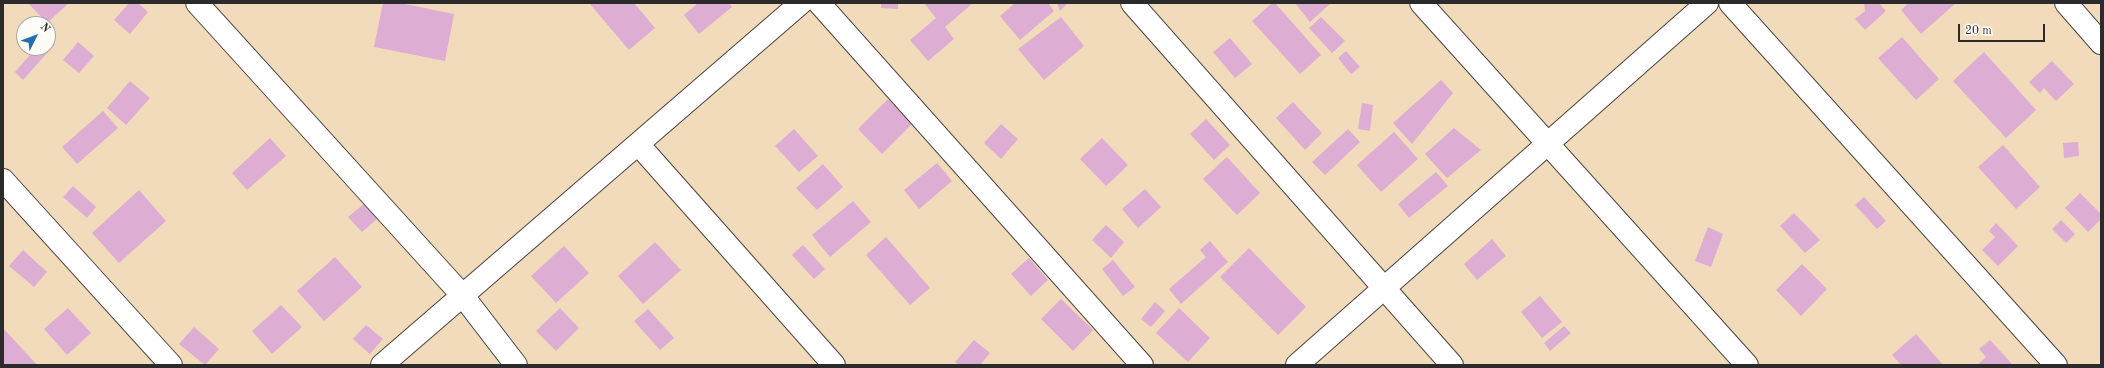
<!DOCTYPE html>
<html>
<head>
<meta charset="utf-8">
<style>
  body { margin:0 }
  #map { position:relative; width:2104px; height:368px; overflow:hidden; background:#f2dbbb; font-family:"Old Standard TT",serif }
  canvas { display:block }
  .frame { position:absolute; inset:0; border:4px solid #2b2b2b; pointer-events:none }
  .north { position:absolute; left:16px; top:16px; width:40px; height:40px; box-sizing:border-box; background:#fdfcf7; border:1px solid #a9a8a5; border-radius:50%; rotate:48deg; font-size:11px; font-weight:700; line-height:16px; text-align:center; color:#2b2b2b }
  .north::after { content:''; display:block; margin:auto; width:14px; height:18px; background:#1f6fb2; clip-path:polygon(50% 0,100% 100%,50% 72%,0 100%) }
  .scale { position:absolute; left:1958px; top:24px; width:87px; height:18px; box-sizing:border-box; border:2px solid #2b2b2b; border-top:0; padding-left:5px; font-size:12px; line-height:14px; white-space:nowrap; color:#2b2b2b; -webkit-text-stroke:3px #fdfcf7; paint-order:stroke }
</style>
</head>
<body>
<div id="map">
<canvas width="2104" height="368"></canvas>
<div class="frame"></div>
<div class="north">N</div>
<div class="scale">20 m</div>
</div>
<script>
const g = document.querySelector('canvas').getContext('2d');
g.lineJoin = 'round';
function fillPath(path, color) { g.fillStyle = color; g.fill(path, 'evenodd'); }
const toPath = rows => new Path2D(rows.map(r => 'M' + r).join(''));
function stroke(path, color, width, dash) { g.strokeStyle = color; g.lineWidth = width; g.lineCap = dash ? 'butt' : 'round'; g.setLineDash(dash || []); g.stroke(path); }
const building = toPath([
  [28,3,69,3,47,23],
  [129,3,138,3,148,12,130,34,114,20],
  [383,3,400,3,454,14,445,61,374,47],
  [589,3,634,3,655,28,629,50],
  [698,3,729,3,732,7,699,34,684,15],
  [881,3,898,3,898,9,881,8],
  [924,3,973,3,945,27,954,39,928,61,910,40,936,18],
  [1015,3,1048,3,1054,11,1020,40,1000,16],
  [1057,3,1068,3,1060,11],
  [1272,3,1275,3,1321,55,1300,74,1252,21],
  [1295,3,1331,3,1310,22],
  [1864,3,1879,3,1886,11,1865,30,1855,19,1865,11],
  [1909,3,1956,3,1921,34,1901,10],
  [1061,17,1084,46,1044,80,1018,49],
  [1321,17,1345,41,1332,53,1309,28],
  [1902,37,1939,79,1916,100,1878,58],
  [48,38,55,44,23,80,15,72,36,48,48,48],
  [1230,38,1252,64,1235,78,1213,52],
  [78,42,94,56,79,73,63,60],
  [1346,51,1360,67,1351,74,1338,58],
  [1984,52,2036,110,2006,138,1953,81],
  [2052,61,2074,84,2056,101,2044,88,2040,93,2029,82],
  [1441,80,1453,93,1412,144,1393,123],
  [130,81,150,98,126,125,107,108],
  [888,99,912,124,882,154,858,129],
  [1293,102,1322,133,1305,150,1276,118],
  [1362,103,1373,105,1370,131,1358,129],
  [103,111,118,128,77,164,62,147],
  [1206,119,1230,145,1214,160,1190,134],
  [1001,124,1018,139,1001,159,984,143],
  [1454,128,1481,150,1447,178,1425,154],
  [794,129,818,156,799,172,775,146],
  [1348,129,1360,142,1325,175,1312,162],
  [1394,132,1418,159,1381,192,1357,165],
  [270,138,286,156,247,190,232,173],
  [1102,138,1128,165,1106,186,1080,159],
  [2078,142,2079,156,2064,158,2063,143],
  [2003,145,2040,187,2016,209,1978,167],
  [1227,157,1260,193,1237,215,1203,179],
  [937,163,952,181,919,209,904,190],
  [823,164,843,187,817,210,796,188],
  [1436,172,1448,186,1409,218,1398,204],
  [73,186,96,207,87,218,63,197],
  [1145,189,1161,207,1138,228,1122,209],
  [139,190,166,221,119,263,92,233],
  [2080,193,2101,214,2101,219,2088,232,2065,208],
  [1864,197,1886,221,1877,229,1855,205],
  [853,201,871,222,830,257,812,235],
  [365,203,378,218,362,232,348,217],
  [1794,213,1820,240,1805,253,1780,226],
  [2061,220,2075,234,2066,243,2052,229],
  [1996,223,2018,246,1998,266,1982,250,1995,237,1989,231],
  [1106,225,1124,242,1111,258,1092,240],
  [1708,227,1723,234,1711,267,1695,261],
  [886,237,930,288,910,305,866,255],
  [1492,239,1506,256,1477,280,1464,264],
  [1210,241,1228,262,1181,304,1169,289,1206,257,1200,250],
  [655,242,681,270,643,304,618,276],
  [803,245,825,269,814,279,792,255],
  [564,246,589,273,556,303,531,276],
  [1249,248,1306,307,1278,335,1220,277],
  [23,250,47,272,34,287,9,266],
  [335,257,362,287,324,321,297,291],
  [1029,258,1048,280,1031,296,1011,274],
  [1113,260,1135,287,1123,296,1102,269],
  [1802,264,1827,289,1801,316,1776,290],
  [1540,296,1562,322,1542,338,1521,312],
  [1061,299,1093,330,1073,351,1041,319],
  [1155,302,1165,311,1151,327,1141,319],
  [281,305,302,327,272,354,252,331],
  [68,308,91,333,67,355,44,329],
  [560,308,579,328,556,351,536,331],
  [1179,308,1210,338,1188,362,1156,333],
  [648,309,674,338,660,350,634,321],
  [366,325,383,339,370,354,353,339],
  [1564,326,1571,333,1550,351,1544,343],
  [194,327,219,349,205,365,179,344],
  [3,328,37,365,3,365],
  [1916,334,1943,365,1901,365,1892,355],
  [974,340,990,353,980,365,959,365,955,362],
  [1990,340,2012,364,2010,365,1977,365,1986,357,1979,349]
]);
const minor = toPath([
  [197,3,463,296,516,365],
  [819,3,1142,365],
  [1132,3,1452,365],
  [1421,3,1747,365],
  [1730,3,2056,365],
  [2066,3,2101,43],
  [638,144,834,365],
  [3,180,171,365],
  [382,365,801,3],
  [1297,365,1707,3]
]);
fillPath(building, '#ddadd4');
stroke(minor, '#494541', 24);
stroke(minor, '#fff', 22);
</script>
</body>
</html>
